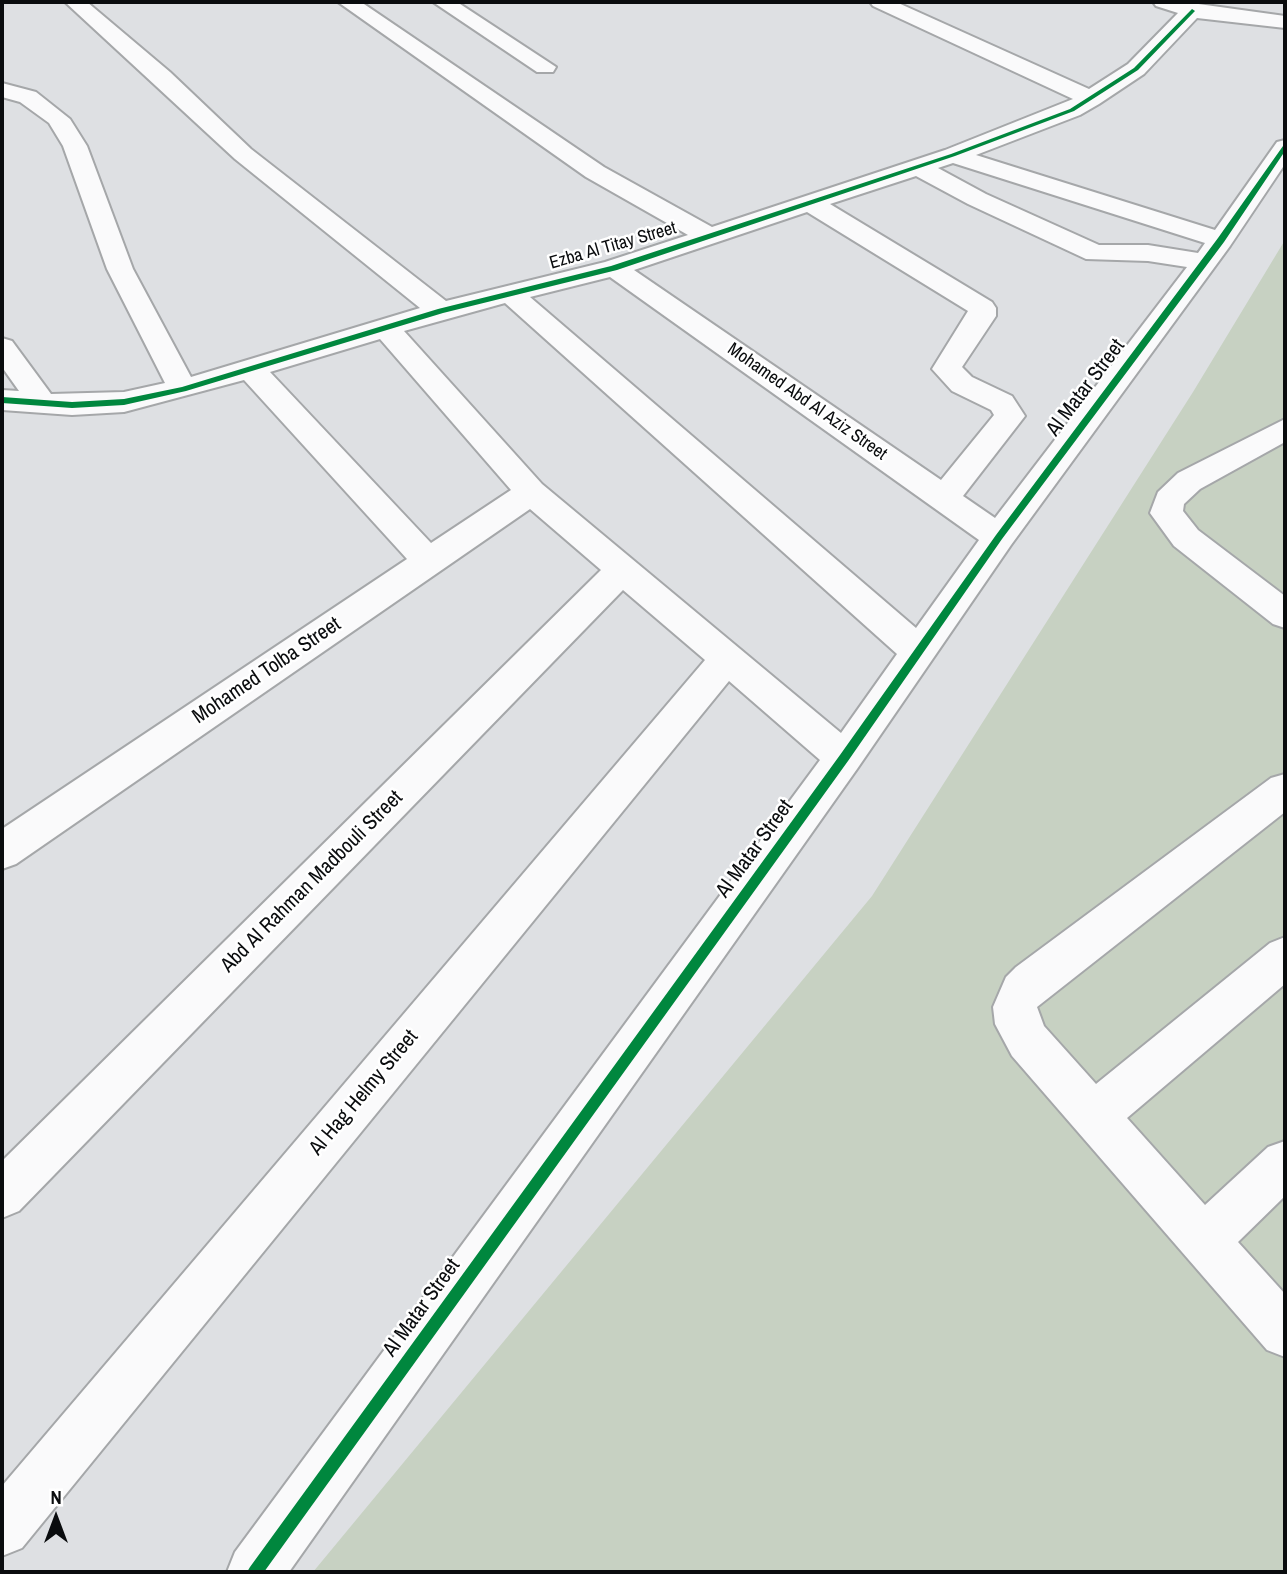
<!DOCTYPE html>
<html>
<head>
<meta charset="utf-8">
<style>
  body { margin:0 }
  #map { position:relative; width:1287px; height:1574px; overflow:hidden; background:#dee0e3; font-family:"Archivo Narrow",sans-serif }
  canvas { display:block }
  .frame { position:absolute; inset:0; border:4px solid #0a0c0e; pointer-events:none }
  .north { position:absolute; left:21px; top:1483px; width:70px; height:70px; -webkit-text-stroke:5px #fff; paint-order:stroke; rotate:0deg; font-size:19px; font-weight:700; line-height:28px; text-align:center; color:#0a0c0e }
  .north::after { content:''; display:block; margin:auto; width:24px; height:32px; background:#0a0c0e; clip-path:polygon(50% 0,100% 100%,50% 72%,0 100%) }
</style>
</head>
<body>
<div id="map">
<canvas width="1287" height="1574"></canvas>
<div class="frame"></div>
<div class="north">N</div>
</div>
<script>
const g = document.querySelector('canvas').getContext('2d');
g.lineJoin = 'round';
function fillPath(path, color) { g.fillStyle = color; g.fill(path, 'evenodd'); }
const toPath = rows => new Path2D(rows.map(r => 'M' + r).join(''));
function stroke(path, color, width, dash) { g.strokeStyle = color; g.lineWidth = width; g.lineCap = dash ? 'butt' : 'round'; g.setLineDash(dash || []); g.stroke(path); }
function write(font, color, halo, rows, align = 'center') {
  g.font = font + ' "Archivo Narrow",sans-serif'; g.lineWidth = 5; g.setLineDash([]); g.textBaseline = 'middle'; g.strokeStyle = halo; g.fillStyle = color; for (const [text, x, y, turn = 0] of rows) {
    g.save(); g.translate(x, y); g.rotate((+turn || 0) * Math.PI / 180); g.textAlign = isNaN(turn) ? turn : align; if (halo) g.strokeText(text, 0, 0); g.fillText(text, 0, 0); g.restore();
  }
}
const green = toPath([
  [1285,240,1285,1572,313,1572,872,896,1193,392]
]);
const minor = toPath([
  [65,2,87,2,170,72,251,149,446,301,605,262,688,235,586,177,338,2,361,2,604,167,712,227,945,150,1073,99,873,6,870,2,896,2,1089,89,1128,64,1178,13,1156,6,1153,2,1184,2,1285,16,1285,28,1197,18,1144,74,1099,104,1080,115,976,155,1215,230,1277,142,1285,140,1285,164,1230,246,1011,545,857,769,289,1572,227,1572,235,1552,820,760,729,681,22,1548,2,1556,2,1486,705,660,623,590,19,1211,2,1218,2,1161,601,570,530,509,16,864,2,869,2,829,407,559,244,380,124,412,72,415,2,410,2,390,19,391,2,367,2,338,12,341,51,394,124,392,165,383,107,269,63,146,49,123,20,102,2,97,2,83,36,92,70,119,87,146,133,269,191,377,420,308,235,159,65,2],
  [953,163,1205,243,1198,253,1148,245,1099,245,986,194,938,168,953,163],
  [916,176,968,204,1086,259,1148,261,1187,267,995,518,963,496,1025,416,1012,396,972,377,962,367,996,316,996,308,992,302,830,204,916,176],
  [807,212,968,311,932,369,952,391,991,410,994,415,941,480,634,270,807,212],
  [610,277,979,540,916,628,530,297,610,277],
  [505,303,897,654,841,733,542,484,404,331,505,303],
  [380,339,511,490,431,543,270,372,380,339],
  [433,2,457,2,556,67,553,72,537,72,433,2],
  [1285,419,1285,442,1200,489,1184,504,1183,511,1198,530,1285,596,1285,628,1273,624,1174,546,1150,513,1158,492,1178,473,1285,419],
  [1285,774,1285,812,1037,1007,1044,1026,1096,1084,1270,943,1285,937,1285,984,1127,1118,1205,1205,1268,1147,1285,1141,1285,1196,1238,1242,1285,1294,1285,1357,1267,1350,1012,1056,995,1024,993,1007,1006,977,1016,967,1271,778,1285,774]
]);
const cycleway = toPath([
  [1192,9,1195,11,1194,12,1138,70,1074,111,955,156,617,270,443,313,186,391,124,405,72,408,2,403,2,397,72,402,124,399,182,387,438,309,611,266,951,154,1070,109,1134,68,1192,9],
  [1285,145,1285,151,1224,242,1002,539,848,761,264,1572,247,1572,250,1567,840,755,996,535,1218,238,1283,146,1285,145]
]);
const farStreetnames = [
  ["Ezba Al Titay Street",613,246,-16],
  ["Mohamed Abd Al Aziz Street",807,402,35]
];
const streetNames = [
  ["Al Matar Street",1086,388,-53],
  ["Mohamed Tolba Street",267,671,-34],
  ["Al Matar Street",755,849,-54],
  ["Abd Al Rahman Madbouli Street",312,882,-45],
  ["Al Hag Helmy Street",364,1093,-50],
  ["Al Matar Street",422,1308,-54]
];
fillPath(green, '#c7d1c2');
stroke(minor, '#a5a7a9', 4);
fillPath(minor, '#fafafb');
fillPath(cycleway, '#00873e');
write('18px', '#0a0c0e', '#fff', farStreetnames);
write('21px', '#0a0c0e', '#fff', streetNames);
</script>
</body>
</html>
